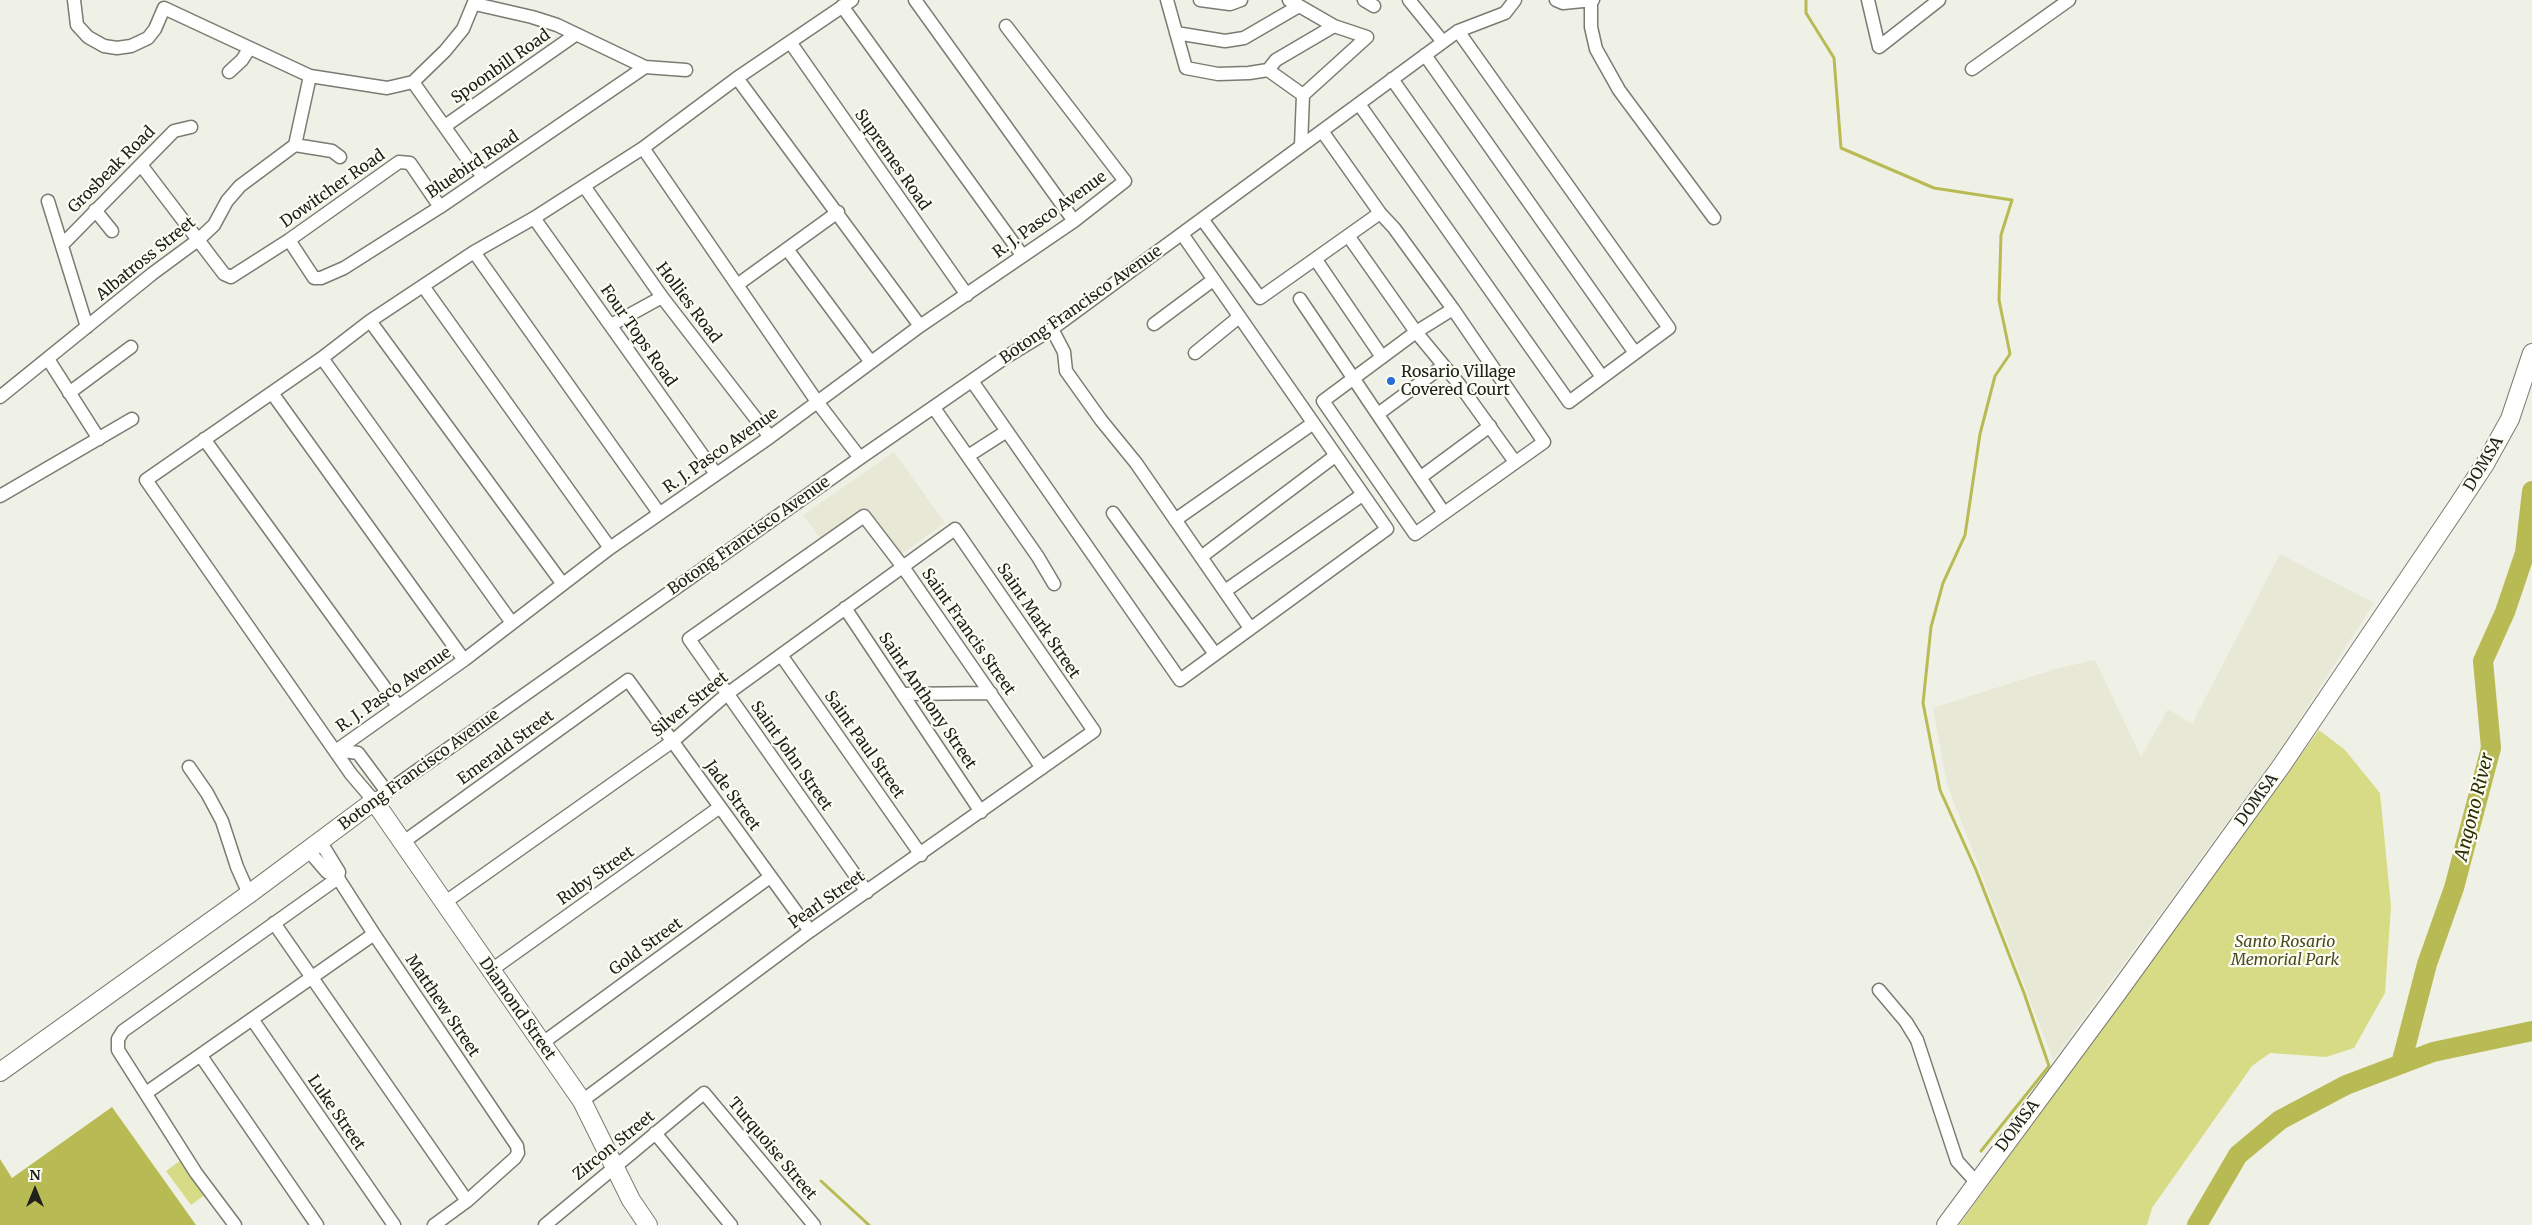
<!DOCTYPE html>
<html>
<head>
<meta charset="utf-8">
<style>
  body { margin:0 }
  #map { position:relative; width:2532px; height:1225px; overflow:hidden; background:#f0f1e6; font-family:Merriweather,serif }
  canvas { display:block }
  .north { position:absolute; left:10px; top:1165px; width:50px; height:50px; -webkit-text-stroke:4px #fdfef3; paint-order:stroke; rotate:0deg; font-size:14px; font-weight:700; line-height:20px; text-align:center; color:#20201c }
  .north::after { content:''; display:block; margin:auto; width:18px; height:22px; background:#20201c; clip-path:polygon(50% 0,100% 100%,50% 72%,0 100%) }
</style>
</head>
<body>
<div id="map">
<canvas width="2532" height="1225"></canvas>
<div class="north">N</div>
</div>
<script>
const g = document.querySelector('canvas').getContext('2d');
g.lineJoin = 'round';
function fillPath(path, color) { g.fillStyle = color; g.fill(path, 'evenodd'); }
const toPath = rows => new Path2D(rows.map(r => 'M' + r).join(''));
function stroke(path, color, width, dash) { g.strokeStyle = color; g.lineWidth = width; g.lineCap = dash ? 'butt' : 'round'; g.setLineDash(dash || []); g.stroke(path); }
function write(font, color, halo, rows, align = 'center') {
  g.font = font + ' Merriweather,serif'; g.lineWidth = 4.5; g.setLineDash([]); g.textBaseline = 'middle'; g.strokeStyle = halo; g.fillStyle = color; for (const [text, x, y, turn = 0] of rows) {
    g.save(); g.translate(x, y); g.rotate((+turn || 0) * Math.PI / 180); g.textAlign = isNaN(turn) ? turn : align; if (halo) g.strokeText(text, 0, 0); g.fillText(text, 0, 0); g.restore();
  }
}
const built = toPath([
  [894,452,945,523,899,556,864,507,820,538,803,515],
  [2280,554,2374,603,2276,756,2053,1060,1947,784,1933,708,2055,669,2095,660,2141,757,2168,709,2192,724]
]);
const green = toPath([
  [2319,730,2345,750,2380,793,2391,906,2385,993,2354,1048,2326,1057,2270,1053,2252,1066,2152,1208,2147,1225,1959,1225],
  [181,1160,206,1194,191,1205,166,1171]
]);
const forest = toPath([
  [112,1107,196,1225,0,1225,0,1159,12,1178]
]);
const stream = toPath([
  [1806,0,1806,13,1834,58,1841,148,1934,188,2012,200,2001,235,1999,300,2010,354,1995,376,1980,434,1965,535,1943,583,1931,627,1923,703,1940,790,1976,870,2024,993,2049,1066,1981,1151],
  [821,1181,869,1225]
]);
const river = toPath([
  [2401,1064,2427,964,2454,888,2491,748,2483,661,2505,612,2525,553,2532,491],
  [2197,1225,2238,1155,2280,1120,2346,1085,2433,1052,2532,1031]
]);
const street = toPath([
  [74,0,77,25,88,37,104,46,117,48,131,46,148,38,155,29,164,8,310,76,387,88,413,82,445,51,463,29,475,0],
  [852,0,737,78,643,148,534,218,474,252,370,321,322,358,146,480,351,774,374,801,860,458,1006,357,1052,329,1458,31,1505,13,1515,0],
  [915,0,1074,221],
  [1167,0,1186,68,1218,74,1249,73,1268,70,1303,95,1301,146],
  [1200,0,1230,4,1241,0],
  [1289,0,1334,26,1367,37,1303,95],
  [1364,0,1374,6],
  [1409,0,1443,42],
  [1556,0,1563,3,1593,0],
  [1868,0,1879,47,1939,0],
  [1591,1,1591,27,1596,49,1619,90,1714,218],
  [475,4,532,17,557,25,645,67,686,70],
  [842,6,1022,255],
  [1176,33,1225,41,1244,38,1299,6],
  [790,42,967,295],
  [1425,55,1635,353],
  [1972,69,2069,0],
  [1268,70,1276,60,1334,26],
  [229,72,242,60,249,49],
  [737,78,920,326],
  [1392,79,1602,377],
  [413,82,466,157,484,177],
  [1359,104,1569,402,1669,328,1458,31],
  [445,126,575,35],
  [1322,131,1380,213,1394,228,1453,309,1544,442,1415,534,1323,401,1416,332,1453,309],
  [295,145,332,151,340,157],
  [643,148,818,403,860,458],
  [141,165,224,274,231,277,289,240,399,162,410,163,440,207],
  [584,186,662,297,770,437],
  [48,201,87,327],
  [95,210,112,231],
  [534,218,716,474],
  [1202,219,1260,298,1380,213],
  [1349,237,1416,332,1459,384,1515,462],
  [289,240,314,278,321,278,344,268,440,207,645,67],
  [62,245,174,131,191,127],
  [787,249,870,361],
  [474,252,659,513],
  [1316,260,1382,357],
  [737,285,838,212],
  [423,286,610,548],
  [1300,299,1444,513],
  [370,321,562,583],
  [1154,324,1213,280],
  [611,325,662,297],
  [1052,329,1064,352,1066,371,1101,420,1136,463,1250,628],
  [1195,353,1239,317],
  [322,358,512,623],
  [48,359,99,439],
  [972,381,1180,680,1387,529,1182,234],
  [69,393,131,347],
  [272,393,464,660],
  [0,397,152,274,198,240,214,225,227,201,240,186,295,145,310,76],
  [934,408,1038,557,1054,584],
  [1378,414,1443,366],
  [204,439,398,706],
  [968,456,1007,431],
  [1421,477,1490,426],
  [0,496,132,419],
  [1113,513,1215,654],
  [1175,520,1312,424],
  [1201,557,1335,456],
  [1225,591,1362,495],
  [845,608,981,812],
  [781,655,921,855],
  [902,694,991,693],
  [337,750,464,660,610,548,770,437,920,326,1074,221,1125,181,1006,26],
  [337,750,358,753,387,792],
  [189,767,207,793,222,821,237,867,249,894],
  [320,841,339,872,338,878],
  [402,843,628,680,810,931],
  [308,850,327,872,338,878],
  [338,878,374,934,517,1146,518,1153,515,1158,467,1201,434,1225],
  [867,892,689,639,864,516,903,567,1042,768],
  [444,903,673,741,727,694,955,529,1094,731,810,931,582,1101],
  [274,923,467,1201],
  [490,971,720,807],
  [1879,990,1906,1022,1917,1040,1957,1161,1976,1182],
  [252,1019,394,1225],
  [541,1044,770,877],
  [201,1056,317,1225],
  [146,1093,374,934],
  [655,1133,731,1225],
  [235,1225,196,1173,118,1050,118,1039,123,1031,338,878],
  [545,1225,704,1093,814,1225]
]);
const secondary = toPath([
  [0,1072,249,894,374,801,582,1101,631,1200,648,1225],
  [1946,1225,2118,992,2282,765,2456,508,2485,464,2510,419,2532,353]
]);
const markers = [
  [1391,381,5,"#2b6bd8"]
];
const streetNames = [
  ["Spoonbill Road",501,67,-35],
  ["Supremes Road",892,160,55],
  ["Bluebird Road",473,165,-34],
  ["Grosbeak Road",112,170,-45],
  ["Dowitcher Road",333,189,-35],
  ["R. J. Pasco Avenue",1050,215,-36],
  ["Albatross Street",146,259,-39],
  ["Hollies Road",688,303,53],
  ["Botong Francisco Avenue",1081,305,-35],
  ["Four Tops Road",638,336,55],
  ["R. J. Pasco Avenue",721,451,-35],
  ["DOMSA",2484,464,-59],
  ["Botong Francisco Avenue",749,536,-35],
  ["Saint Mark Street",1038,621,56],
  ["Saint Francis Street",968,632,55],
  ["R. J. Pasco Avenue",394,690,-35],
  ["Saint Anthony Street",927,701,56],
  ["Silver Street",690,705,-39],
  ["Saint Paul Street",864,745,55],
  ["Emerald Street",506,748,-36],
  ["Saint John Street",791,756,55],
  ["Botong Francisco Avenue",419,770,-36],
  ["Jade Street",732,796,54],
  ["DOMSA",2257,800,-54],
  ["Ruby Street",596,876,-35],
  ["Pearl Street",827,900,-35],
  ["Gold Street",646,947,-36],
  ["Matthew Street",442,1006,56],
  ["Diamond Street",517,1009,55],
  ["Luke Street",336,1113,55],
  ["DOMSA",2018,1126,-53],
  ["Zircon Street",614,1146,-39],
  ["Turquoise Street",772,1149,50]
];
const poiNames = [
  ["Rosario Village",1401,372],
  ["Covered Court",1401,390]
];
const parkNames = [
  ["Santo Rosario",2285,942],
  ["Memorial Park",2285,960]
];
const waterNames = [
  ["Angono River",2475,807,-76]
];
fillPath(built, '#e7e8d5');
fillPath(green, '#d8db85');
fillPath(forest, '#b8bb54');
stroke(stream, '#b8bb54', 3);
stroke(river, '#b8bb54', 20);
stroke(street, '#7b7b71', 15);
stroke(secondary, '#7b7b71', 20);
stroke(street, '#fff', 12);
stroke(secondary, '#fff', 18);
for (const [x, y, r, color] of markers) { const dot = new Path2D(); dot.arc(x, y, r, 0, 2 * Math.PI); g.fillStyle = color; g.fill(dot); stroke(dot, '#fdfef3', 2); }
write('16px', '#20201c', '#fdfef3', streetNames);
write('16px', '#20201c', '#fdfef3', poiNames, 'left');
write('italic 16px', '#494a1f', '#fdfef3', parkNames);
write('italic 18px', '#2c2d00', '#fdfef3', waterNames);
</script>
</body>
</html>
